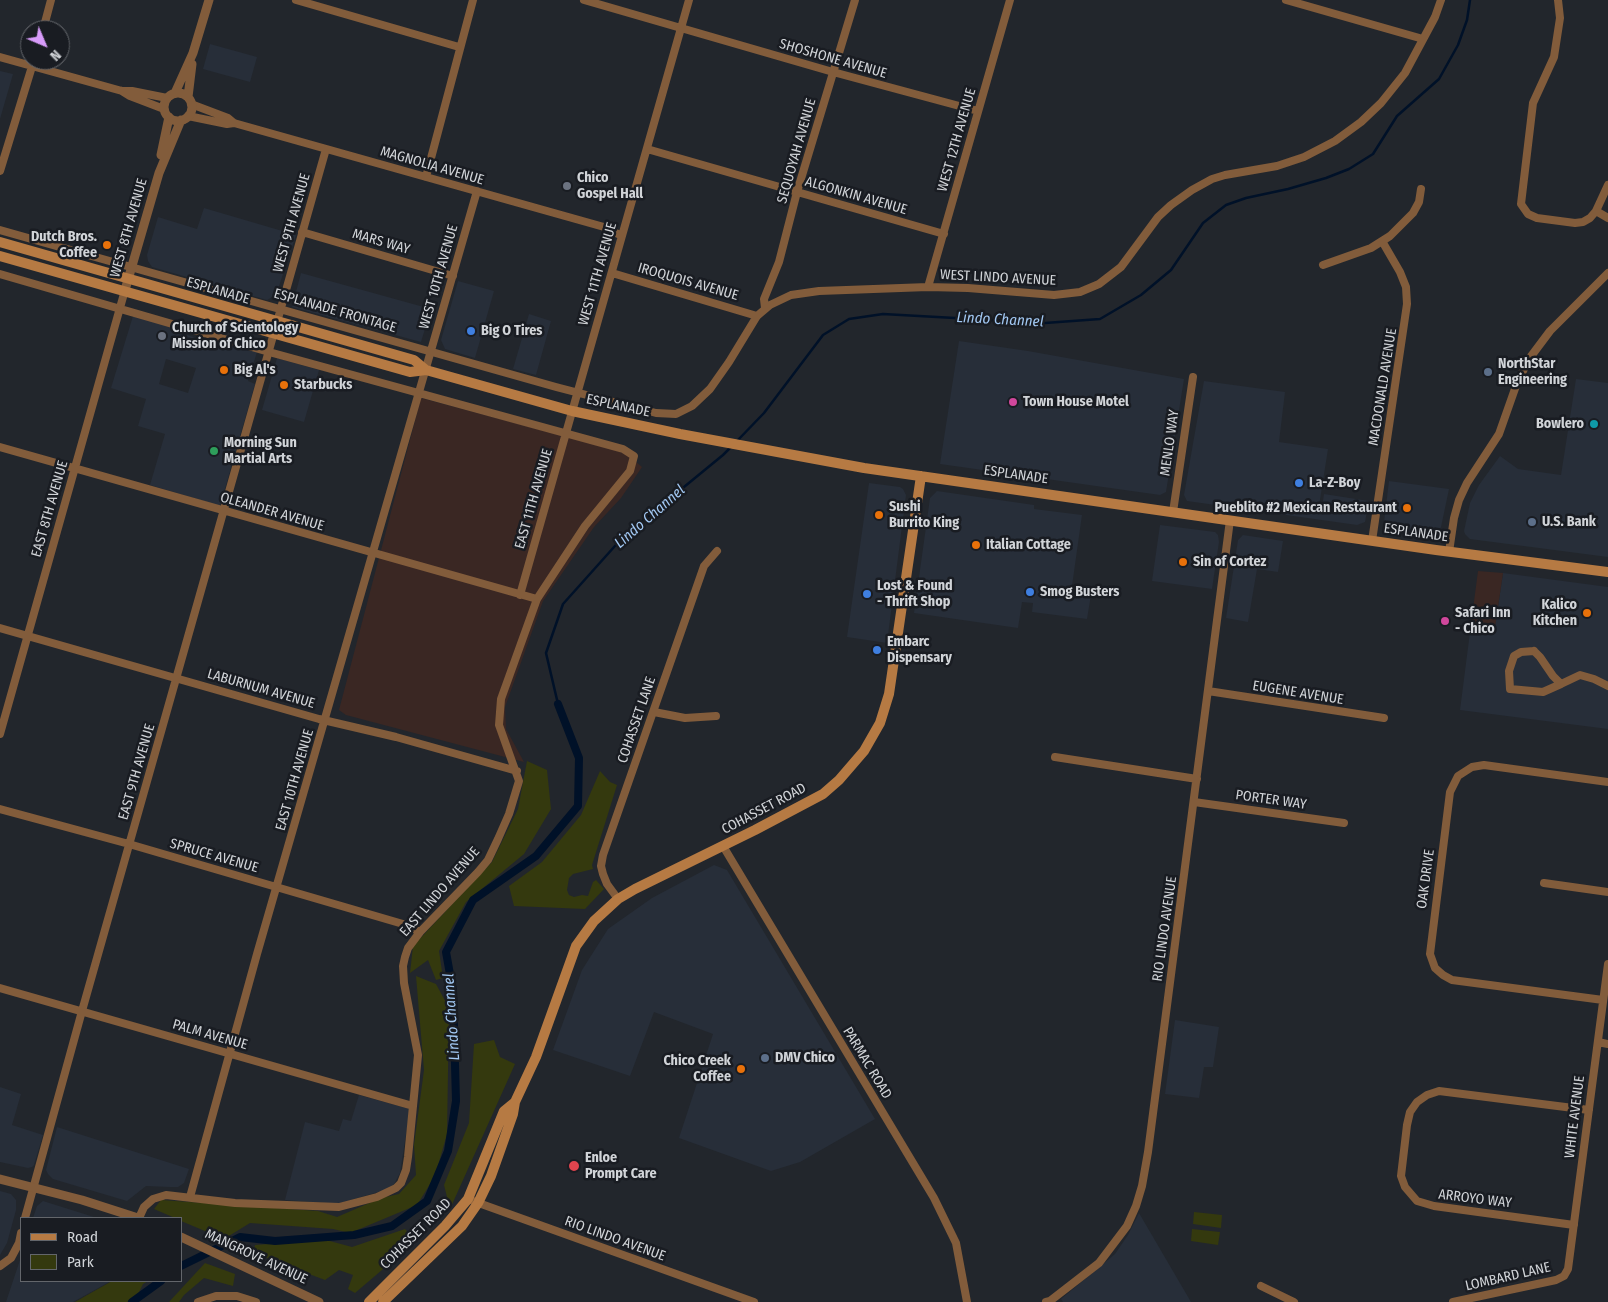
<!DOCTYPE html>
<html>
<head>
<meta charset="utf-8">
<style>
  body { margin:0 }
  #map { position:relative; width:1608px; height:1302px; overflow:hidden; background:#22262c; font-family:"Fira Sans Condensed",sans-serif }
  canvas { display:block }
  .legend { position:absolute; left:20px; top:1217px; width:162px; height:65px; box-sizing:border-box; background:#191c22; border:1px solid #63666b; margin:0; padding:6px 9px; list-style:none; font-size:15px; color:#d1d4d8 }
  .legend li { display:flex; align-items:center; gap:10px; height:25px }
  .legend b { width:25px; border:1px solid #63666b }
  .north { position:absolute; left:20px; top:20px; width:50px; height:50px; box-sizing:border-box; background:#191c22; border:1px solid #63666b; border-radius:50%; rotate:135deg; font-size:14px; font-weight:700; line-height:20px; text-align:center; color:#d1d4d8 }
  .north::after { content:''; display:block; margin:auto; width:18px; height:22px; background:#d79bf9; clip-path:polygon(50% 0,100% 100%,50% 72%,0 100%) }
</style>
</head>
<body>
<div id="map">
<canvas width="1608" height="1302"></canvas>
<ul class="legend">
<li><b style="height:6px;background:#b67a43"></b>Road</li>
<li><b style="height:14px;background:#34390e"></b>Park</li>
</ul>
<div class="north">N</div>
</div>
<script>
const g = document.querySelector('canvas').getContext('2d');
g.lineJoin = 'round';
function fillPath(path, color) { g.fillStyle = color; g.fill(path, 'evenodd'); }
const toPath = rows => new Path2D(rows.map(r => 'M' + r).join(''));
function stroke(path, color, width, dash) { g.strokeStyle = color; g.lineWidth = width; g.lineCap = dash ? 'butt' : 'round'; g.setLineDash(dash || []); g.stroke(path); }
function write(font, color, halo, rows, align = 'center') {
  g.font = font + ' "Fira Sans Condensed",sans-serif'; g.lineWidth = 5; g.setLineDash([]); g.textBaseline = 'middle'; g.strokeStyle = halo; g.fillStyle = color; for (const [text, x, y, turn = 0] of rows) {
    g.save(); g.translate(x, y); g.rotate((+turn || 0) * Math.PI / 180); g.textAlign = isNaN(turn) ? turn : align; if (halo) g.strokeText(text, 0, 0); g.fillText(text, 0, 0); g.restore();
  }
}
const built = toPath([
  [210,44,257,57,250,82,203,69],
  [0,71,13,74,0,119],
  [204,208,296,235,276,295,267,300,152,267,148,261,147,255,158,217,197,229],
  [301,273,431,309,421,342,292,307],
  [458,281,494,291,475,358,445,349,441,340],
  [529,314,551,321,536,375,513,369],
  [133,316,176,328,175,331,212,343,213,339,257,352,248,381,255,384,220,506,150,485,165,434,138,426,146,399,111,388],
  [166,359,196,368,188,393,159,384],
  [959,341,1028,351,1184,379,1166,492,1160,495,940,464],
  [277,358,319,370,304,422,262,410],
  [1576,379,1608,383,1608,557,1470,539,1465,534,1464,531,1470,503,1479,485,1500,456,1518,469,1561,475],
  [1204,381,1285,392,1279,442,1328,449,1319,506,1322,507,1324,494,1369,501,1365,522,1357,525,1187,501,1184,495],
  [1389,481,1449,489,1441,527,1438,533,1432,535,1390,530,1386,527,1384,522],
  [869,483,900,487,903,489,906,495,887,643,847,637],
  [937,491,1034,505,1034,509,1082,515,1072,586,1092,589,1087,619,1032,612,1033,603,1022,602,1018,628,914,613,930,498],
  [1160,525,1215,532,1218,535,1219,542,1212,589,1152,581],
  [1243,535,1283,541,1278,572,1257,569,1248,622,1226,618,1238,540],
  [1503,573,1608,587,1608,729,1460,710,1470,632,1494,634],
  [714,865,727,870,875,1119,800,1162,771,1171,679,1138,713,1034,654,1012,630,1076,553,1050,582,970,608,929,652,898],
  [1175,1020,1219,1027,1213,1067,1204,1067,1199,1098,1165,1094],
  [0,1087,21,1094,12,1125,43,1135,34,1165,32,1167,28,1168,0,1162],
  [359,1095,410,1109,400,1173,392,1188,337,1204,285,1200,305,1122,339,1131,343,1119,351,1121],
  [57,1127,189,1169,184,1183,178,1187,170,1187,146,1186,127,1201,53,1179,48,1174,46,1170],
  [0,1191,11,1194,16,1200,16,1210,7,1243,0,1255],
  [43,1201,78,1212,97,1218,33,1218,37,1206],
  [1139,1213,1191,1302,1063,1302,1061,1299,1115,1254,1128,1235],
  [21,1257,21,1281,111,1281,73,1302,6,1302]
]);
const industrial = toPath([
  [421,398,612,449,628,455,642,467,621,498,594,527,543,601,505,707,506,729,524,762,346,715,339,710],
  [1478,571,1503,573,1494,634,1470,632]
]);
const green = toPath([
  [527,761,547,770,551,809,524,854,466,902,439,951,443,978,436,980,428,960,410,973,413,946,492,862,518,809],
  [600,771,610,782,617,785,592,865,593,869,573,874,569,878,567,890,569,895,574,897,582,895,588,896,593,882,596,880,604,889,585,909,514,906,509,886,542,862,581,815],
  [416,976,436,984,449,1008,447,1134,435,1176,417,1205,350,1233,333,1229,250,1223,224,1239,181,1221,181,1218,175,1218,154,1209,161,1200,318,1211,337,1217,381,1198,399,1194,416,1175,414,1145,424,1070],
  [494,1040,500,1057,515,1064,450,1209,444,1185,469,1123,474,1044],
  [1194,1212,1222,1215,1221,1228,1193,1224],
  [405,1229,416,1241,355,1293,348,1289,353,1275,339,1270,325,1280,253,1253,255,1245,326,1240,352,1247],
  [1192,1229,1220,1232,1218,1245,1191,1241],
  [205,1263,235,1274,233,1286,204,1278,184,1295,179,1302,169,1302],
  [112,1281,148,1281,143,1284,137,1296,128,1302,75,1302]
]);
const stream = toPath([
  [736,442,764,413,823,335,849,319,883,314,1045,323,1100,319,1141,295,1171,270,1203,223,1226,205,1246,198,1288,189,1326,178,1349,169,1373,154,1397,116,1439,79,1458,45,1467,20,1470,0],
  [558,704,546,653,563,604,623,537,723,455,732,446]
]);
const canal = toPath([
  [181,1266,240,1237,275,1241,354,1235,392,1226,427,1201,448,1151,456,1101,453,991,446,952,473,900,536,856,578,806,579,758,558,704],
  [132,1302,161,1281]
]);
const minor = toPath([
  [296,0,459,47],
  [584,0,833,72,978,111],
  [1286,0,1423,39],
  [1558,0,1560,18,1554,57,1533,103,1521,204,1528,214,1537,218,1575,223,1583,222,1590,218,1596,211,1608,185],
  [43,30,51,0],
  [0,57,122,91,132,91,167,98],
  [122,91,130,96,164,109],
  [191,104,228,118,234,123,604,227,622,236],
  [188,116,227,124,234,123],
  [647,149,944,234],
  [0,171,34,60],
  [426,177,473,0],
  [1596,211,1608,218],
  [0,230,556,387,656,413,676,414,692,406,710,389,729,362,757,316,770,305,791,295,819,291,928,287,968,288,1054,295,1080,292,1099,284,1121,267,1158,217,1171,205,1192,190,1212,179,1225,175,1277,166,1304,157,1335,141,1361,122,1381,103,1405,73,1435,17,1441,0],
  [302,232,453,276],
  [1323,265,1371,248,1390,236,1413,213,1419,202,1421,189],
  [612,273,757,316],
  [0,274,269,352,623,449,634,456,630,471,585,526,537,599,501,699,499,725,519,781,509,814,498,839,488,860,478,872,420,932,408,948,405,957,403,966,404,983,418,1055,408,1157,406,1170,401,1183,396,1188,377,1197,339,1207,235,1203,166,1195,153,1199,144,1207,139,1218],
  [928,287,1010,0],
  [765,308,764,299,779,262,797,192,855,0],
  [0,447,537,599],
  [1173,512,1193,377],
  [1372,541,1407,304,1406,287,1400,272,1382,241],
  [1449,552,1454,518,1459,500,1467,483,1499,434,1517,383,1529,359,1550,331,1608,273],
  [520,595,689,0],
  [0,628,319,719,396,737,517,771],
  [1534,651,1540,657,1553,676,1561,684,1543,692,1510,689,1509,671,1514,656,1521,652,1534,651],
  [1561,684,1580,675,1594,679,1608,686],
  [1208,691,1384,718],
  [654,712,685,718,716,716],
  [0,734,125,290],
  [1055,757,1197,779],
  [1194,802,1344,823],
  [0,809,129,844,403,924,420,932],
  [723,846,934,1198,956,1243,967,1302],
  [1544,883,1608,892],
  [618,899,607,884,603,874,601,866,603,855,704,566,717,551],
  [0,988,413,1106],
  [1603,1000,1452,980,1443,975,1435,968,1430,954,1450,792,1458,776,1472,767,1484,765,1608,782],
  [1598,1042,1608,1044],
  [190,1197,257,954,477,191],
  [473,1201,754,1302],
  [25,1218,82,1011,326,149],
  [1574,1225,1434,1206,1417,1201,1405,1187,1401,1176,1407,1125,1410,1112,1417,1102,1427,1095,1439,1091,1589,1110],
  [0,1266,11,1258,19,1243,21,1233],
  [1261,1286,1294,1302],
  [198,1302,216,1296,237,1296,256,1302],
  [1046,1302,1050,1301,1099,1263,1127,1226,1136,1206,1142,1186,1148,1152,1230,520],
  [1453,1302,1556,1280,1564,1276,1568,1269,1608,964]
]);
const tertiary = toPath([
  [175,93,193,53,209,0],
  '164 107a14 14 0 1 1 28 0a14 14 0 1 1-28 0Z',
  [188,97,192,64],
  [161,155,169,117],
  [125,290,159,173,181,120],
  [0,1179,82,1200,138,1218],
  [181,1237,319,1302]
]);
const secondary = toPath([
  [0,242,414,360,426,370],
  [0,256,410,372,426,370,572,411,680,434,864,468,1436,550,1608,572],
  [369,1302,445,1226,468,1199,504,1111,515,1102],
  [383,1302,462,1226,478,1203,491,1176,513,1114,515,1102,536,1057,576,946,594,921,618,899,635,889,755,830,823,794,839,780,864,751,880,723,889,694,921,476]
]);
const markers = [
  [567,186,5,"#6b7280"],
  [107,245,5,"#e8710a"],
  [471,331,5,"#3f7fe0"],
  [162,336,5,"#6b7280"],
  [224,370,5,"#e8710a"],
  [1488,372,5,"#5c6f8a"],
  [284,385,5,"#e8710a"],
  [1013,402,5,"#d1479c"],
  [1594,424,5,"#0f9aa8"],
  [214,451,5,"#2e9e5b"],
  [1299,483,5,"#3f7fe0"],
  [1407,508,5,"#e8710a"],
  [879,515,5,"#e8710a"],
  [1532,522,5,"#5c6f8a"],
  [976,545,5,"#e8710a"],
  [1183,562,5,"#e8710a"],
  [1030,592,5,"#3f7fe0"],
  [867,594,5,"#3f7fe0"],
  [1587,613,5,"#e8710a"],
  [1445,621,5,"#d1479c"],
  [877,650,5,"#3f7fe0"],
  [765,1058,5,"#5c6f8a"],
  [741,1069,5,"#e8710a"],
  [574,1166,6,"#e0444e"]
];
const streetNames = [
  ["SHOSHONE AVENUE",833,59,16],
  ["WEST 12TH AVENUE",957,140,-74],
  ["SEQUOYAH AVENUE",797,151,-74],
  ["MAGNOLIA AVENUE",432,166,16],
  ["ALGONKIN AVENUE",856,196,16],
  ["WEST 9TH AVENUE",292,223,-74],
  ["WEST 8TH AVENUE",129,228,-74],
  ["MARS WAY",381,242,16],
  ["WEST 11TH AVENUE",598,274,-74],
  ["WEST 10TH AVENUE",439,277,-74],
  ["WEST LINDO AVENUE",998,278,3],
  ["IROQUOIS AVENUE",688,282,16],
  ["ESPLANADE",218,291,16],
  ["ESPLANADE FRONTAGE",335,311,16],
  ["MACDONALD AVENUE",1383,387,-81],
  ["ESPLANADE",618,406,12],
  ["MENLO WAY",1170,443,-82],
  ["ESPLANADE",1016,475,8],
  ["EAST 11TH AVENUE",534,499,-74],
  ["EAST 8TH AVENUE",50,509,-74],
  ["OLEANDER AVENUE",272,512,16],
  ["ESPLANADE",1416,533,8],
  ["LABURNUM AVENUE",261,689,16],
  ["EUGENE AVENUE",1298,693,9],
  ["COHASSET LANE",637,720,-71],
  ["EAST 9TH AVENUE",137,772,-74],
  ["EAST 10TH AVENUE",295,780,-74],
  ["PORTER WAY",1271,800,8],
  ["COHASSET ROAD",764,809,-28],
  ["SPRUCE AVENUE",214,856,16],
  ["OAK DRIVE",1426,879,-82],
  ["EAST LINDO AVENUE",440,892,-49],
  ["RIO LINDO AVENUE",1165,929,-82],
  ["PALM AVENUE",210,1035,16],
  ["PARMAC ROAD",867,1063,59],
  ["WHITE AVENUE",1575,1117,-83],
  ["ARROYO WAY",1475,1199,7],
  ["COHASSET ROAD",416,1234,-45],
  ["RIO LINDO AVENUE",615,1239,20],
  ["MANGROVE AVENUE",256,1257,25],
  ["LOMBARD LANE",1508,1277,-13]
];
const poiNames = [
  ["Chico",577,178],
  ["Gospel Hall",577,194],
  ["Dutch Bros.",97,237,"right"],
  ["Coffee",97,253,"right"],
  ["Church of Scientology",172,328],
  ["Mission of Chico",172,344],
  ["Big O Tires",481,331],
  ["NorthStar",1498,364],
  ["Engineering",1498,380],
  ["Big Al's",234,370],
  ["Starbucks",294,385],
  ["Town House Motel",1023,402],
  ["Bowlero",1584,424,"right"],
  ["Morning Sun",224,443],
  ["Martial Arts",224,459],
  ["La-Z-Boy",1309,483],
  ["Sushi",889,507],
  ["Burrito King",889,523],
  ["Pueblito #2 Mexican Restaurant",1397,508,"right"],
  ["U.S. Bank",1542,522],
  ["Italian Cottage",986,545],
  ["Sin of Cortez",1193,562],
  ["Lost & Found",877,586],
  ["- Thrift Shop",877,602],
  ["Smog Busters",1040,592],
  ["Kalico",1577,605,"right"],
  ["Kitchen",1577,621,"right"],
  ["Safari Inn",1455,613],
  ["- Chico",1455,629],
  ["Embarc",887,642],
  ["Dispensary",887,658],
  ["DMV Chico",775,1058],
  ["Chico Creek",731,1061,"right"],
  ["Coffee",731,1077,"right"],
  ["Enloe",585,1158],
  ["Prompt Care",585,1174]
];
const waterNames = [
  ["Lindo Channel",1000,320,3],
  ["Lindo Channel",650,517,-41],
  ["Lindo Channel",452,1017,-94]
];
fillPath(built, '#272e39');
fillPath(industrial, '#3a2723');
fillPath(green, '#34390e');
stroke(stream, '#001128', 2.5);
stroke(canal, '#001128', 8);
stroke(minor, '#825c3b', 8);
stroke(tertiary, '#825c3b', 9);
stroke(secondary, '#b67a43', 10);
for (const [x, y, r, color] of markers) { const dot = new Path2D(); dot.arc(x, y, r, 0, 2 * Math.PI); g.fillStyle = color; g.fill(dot); stroke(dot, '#191c22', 2); }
write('14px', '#d1d4d8', '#191c22', streetNames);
write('bold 14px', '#d1d4d8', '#191c22', poiNames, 'left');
write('italic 15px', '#a2c8f3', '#191c22', waterNames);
</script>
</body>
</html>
